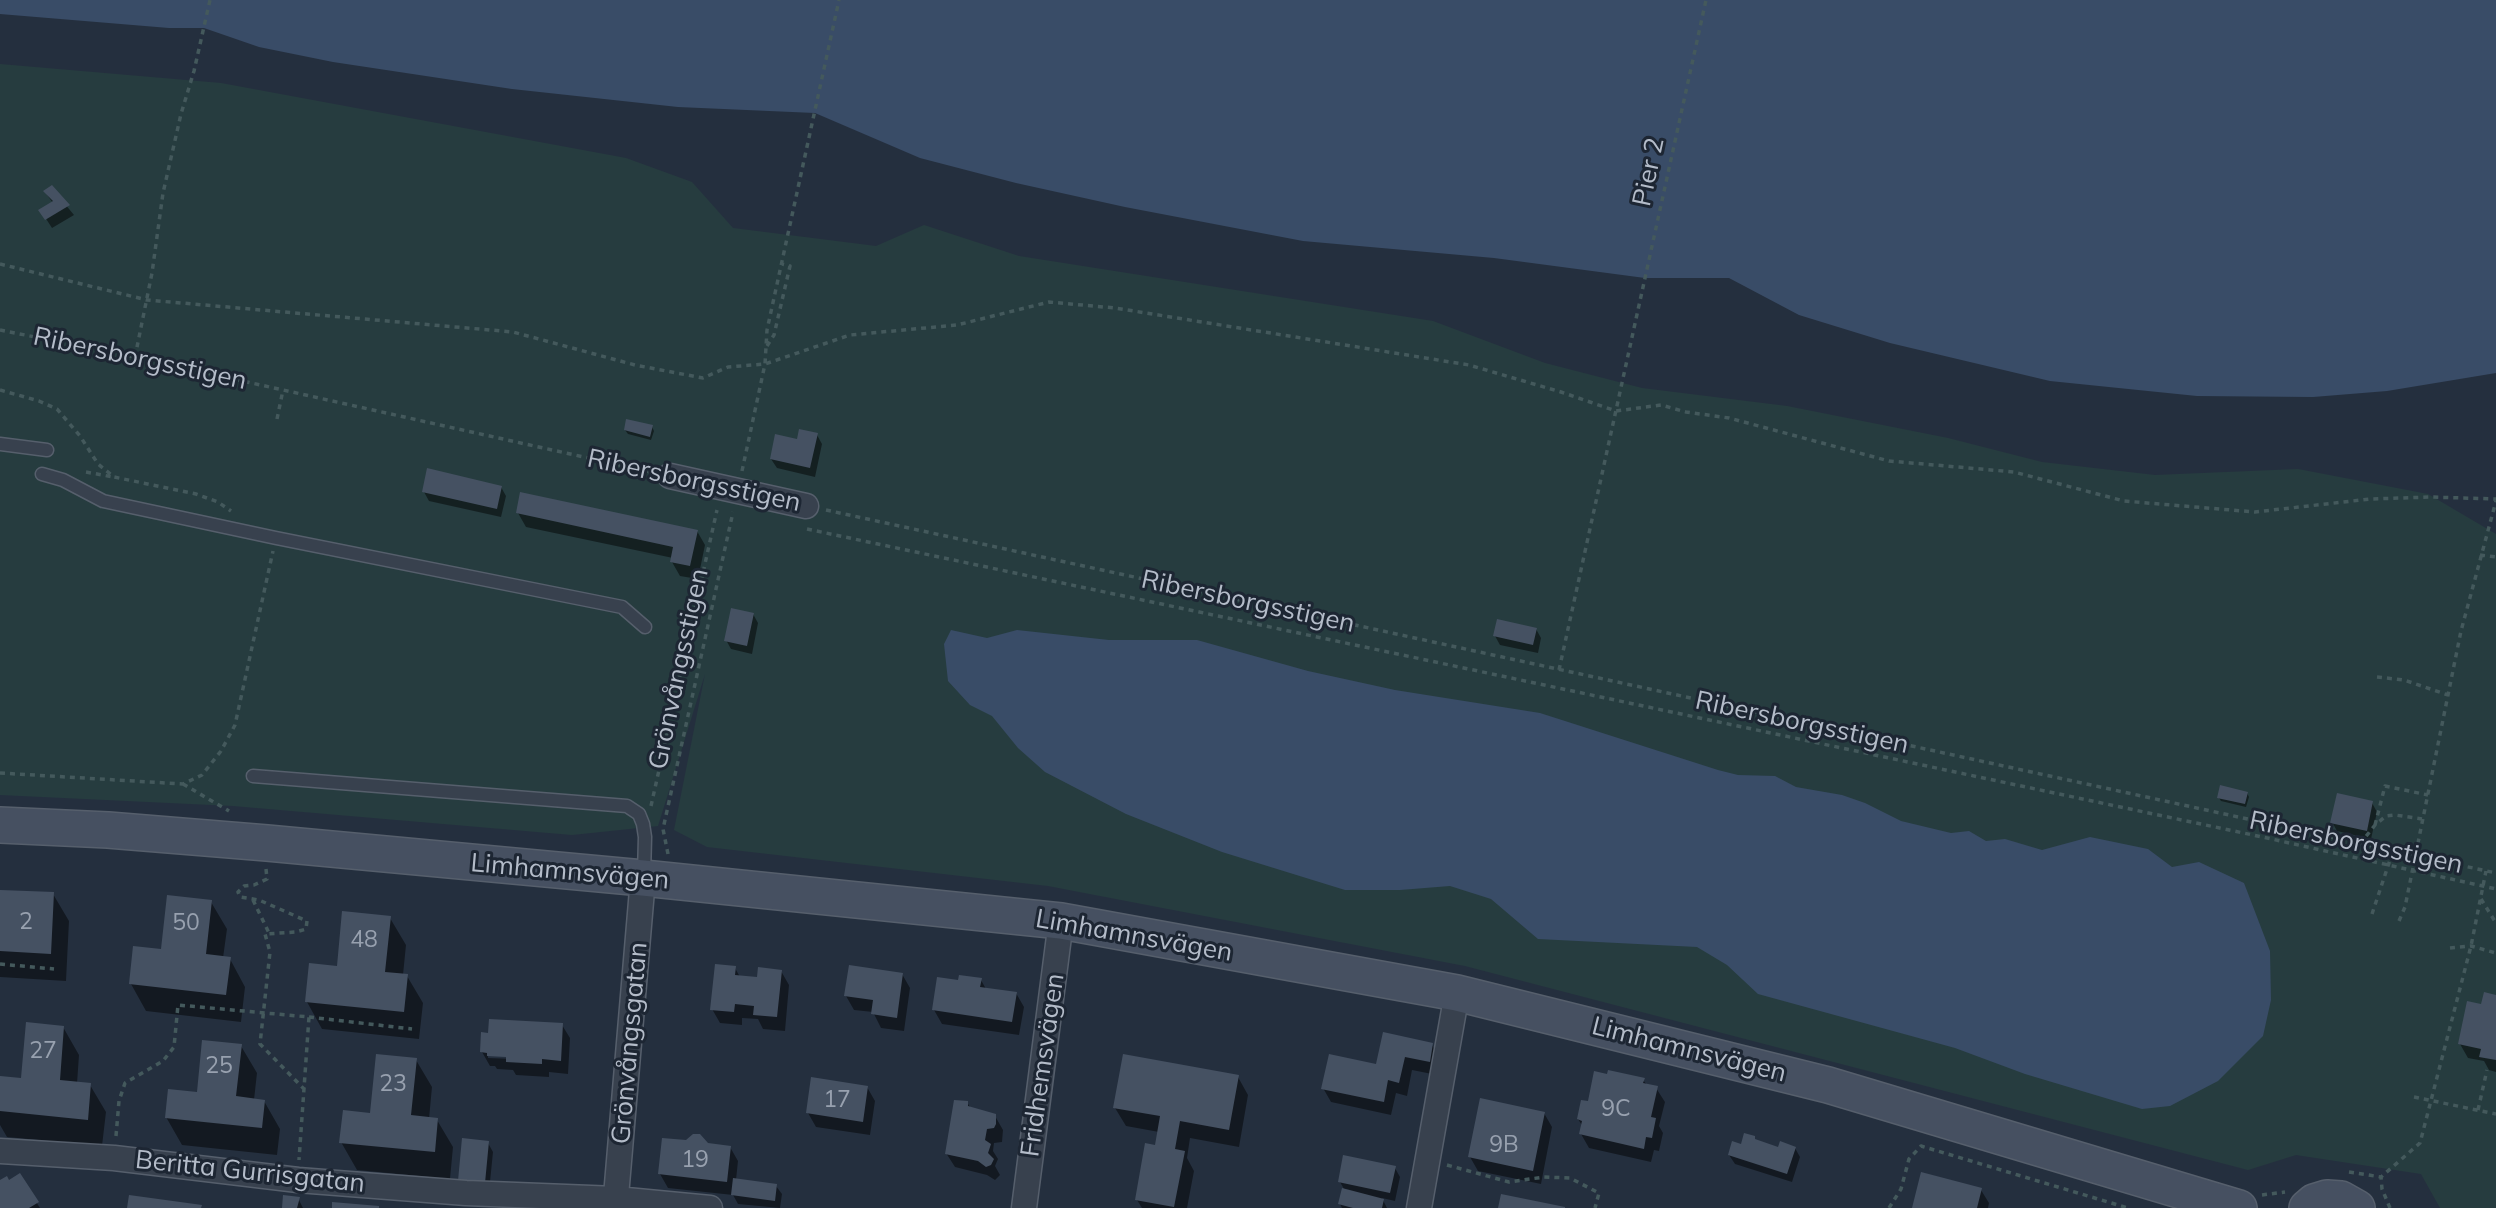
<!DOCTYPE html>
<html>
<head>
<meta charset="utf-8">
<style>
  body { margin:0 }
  canvas { display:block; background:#242f3e }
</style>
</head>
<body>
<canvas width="2496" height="1208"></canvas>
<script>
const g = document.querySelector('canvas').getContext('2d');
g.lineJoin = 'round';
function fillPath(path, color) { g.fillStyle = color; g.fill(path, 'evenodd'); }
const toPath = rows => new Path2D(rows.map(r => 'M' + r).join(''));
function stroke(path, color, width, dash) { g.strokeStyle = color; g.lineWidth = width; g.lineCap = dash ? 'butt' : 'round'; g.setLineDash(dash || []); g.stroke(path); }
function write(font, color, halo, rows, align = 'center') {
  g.font = font + ' Mulish,sans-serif'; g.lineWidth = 6; g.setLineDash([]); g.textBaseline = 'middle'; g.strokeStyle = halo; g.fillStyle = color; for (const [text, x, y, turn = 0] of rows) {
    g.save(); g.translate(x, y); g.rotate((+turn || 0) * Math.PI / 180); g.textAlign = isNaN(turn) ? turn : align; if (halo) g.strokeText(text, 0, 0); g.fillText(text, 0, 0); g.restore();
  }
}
const green = toPath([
  [0,64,221,83,626,158,692,182,733,228,876,246,924,225,1019,256,1433,321,1545,363,1642,388,1787,406,1948,438,2042,462,2155,475,2298,469,2428,494,2496,534,2496,1208,2440,1208,2421,1174,2296,1155,2248,1170,1465,966,1048,886,707,847,674,830,705,674,658,826,572,835,233,806,0,795]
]);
const water = toPath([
  [0,0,2496,0,2496,373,2387,391,2313,397,2197,396,2050,381,1890,343,1799,315,1729,278,1645,278,1494,258,1303,241,1125,207,1016,183,920,158,815,113,678,107,512,89,333,62,259,47,204,28,169,28,0,14],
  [951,630,987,638,1017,630,1109,640,1197,640,1308,671,1395,690,1540,713,1718,770,1738,775,1775,776,1796,787,1842,795,1865,803,1901,821,1951,833,1969,831,1986,841,2005,839,2042,850,2090,837,2148,849,2172,867,2199,862,2244,883,2270,951,2271,1000,2263,1036,2218,1081,2170,1106,2142,1109,2025,1074,1955,1048,1758,994,1727,965,1697,947,1538,939,1491,899,1450,886,1400,890,1345,890,1222,852,1126,814,1045,772,1018,748,992,716,970,705,948,681,944,644]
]);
const shadow = toPath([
  [51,187,74,215,52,228,41,211,53,203,45,192],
  [652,427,654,431,651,440,628,434,625,430],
  [817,435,822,444,815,477,777,468,771,459,799,441],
  [501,487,506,496,501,517,429,501,424,492],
  [518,513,697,531,705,545,698,579,680,576,672,562,673,558,526,527],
  [753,614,758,623,752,654,731,649,726,640],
  [1536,629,1541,638,1538,653,1500,645,1495,636],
  [2247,793,2249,797,2246,807,2221,801,2219,798],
  [2372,803,2377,812,2371,839,2337,831,2332,822],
  [0,891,53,894,69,921,66,981,0,977],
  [211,902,227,929,223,958,230,959,245,987,241,1022,146,1011,131,984],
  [390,918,406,945,403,975,407,976,423,1003,419,1039,322,1029,307,1002],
  [735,968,740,977,759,979,781,971,789,985,785,1031,763,1029,758,1019,742,1018,742,1025,720,1023,712,1009],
  [902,974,910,988,904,1031,881,1028,873,1012,854,1010,846,996],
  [981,980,986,989,1016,993,1024,1007,1019,1035,942,1024,934,1010,960,982],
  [2496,996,2496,1072,2489,1070,2484,1061,2468,1058,2460,1044,2482,1006],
  [562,1025,570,1038,568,1074,549,1072,549,1077,516,1075,513,1070,497,1069,495,1066,490,1066,482,1052],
  [488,1054,515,1056,515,1059,488,1058],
  [63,1027,79,1055,77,1084,90,1085,106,1112,102,1146,7,1137,0,1125,0,1078,23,1080],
  [1432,1045,1440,1058,1437,1075,1412,1070,1407,1096,1396,1093,1391,1115,1331,1102,1323,1088],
  [241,1046,257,1073,254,1100,264,1101,280,1129,277,1155,182,1145,166,1117,198,1094],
  [416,1060,432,1087,429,1119,437,1120,453,1147,450,1179,357,1170,341,1142,371,1115],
  [1238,1077,1248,1095,1239,1147,1190,1138,1187,1158,1194,1171,1187,1208,1142,1208,1137,1200,1156,1147,1159,1132,1126,1126,1115,1108],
  [1643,1080,1647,1085,1656,1088,1665,1102,1659,1126,1663,1133,1659,1151,1654,1150,1651,1162,1589,1148,1581,1134,1583,1127,1578,1119,1589,1103],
  [867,1087,875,1101,870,1135,816,1127,808,1113],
  [967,1102,971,1109,995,1116,1003,1130,1002,1142,994,1143,993,1151,998,1159,995,1166,1000,1175,995,1180,987,1175,955,1167,946,1153],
  [1544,1113,1552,1127,1541,1184,1478,1171,1470,1157],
  [1756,1142,1779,1149,1795,1148,1800,1157,1792,1182,1735,1164,1729,1155,1742,1146],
  [488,1143,493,1152,489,1192,465,1189],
  [707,1144,730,1147,738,1161,736,1180,776,1186,782,1194,780,1208,738,1204,733,1195,668,1188,660,1174],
  [1395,1168,1400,1177,1395,1201,1382,1198,1387,1208,1342,1208,1340,1204,1344,1189,1340,1182],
  [19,1175,40,1208,0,1208,0,1182,9,1182],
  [1981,1190,1989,1203,1988,1208,1914,1208],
  [298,1198,303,1208,284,1208]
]);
const building = toPath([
  [52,185,70,205,45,220,38,210,53,201,43,191],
  [626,419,653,425,650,437,624,430],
  [799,429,818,433,810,468,770,459,775,434,797,439],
  [427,468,502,486,497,509,422,492],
  [520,492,698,530,690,566,670,562,673,547,516,513],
  [731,608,754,613,747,646,724,641],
  [1497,619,1537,628,1533,645,1493,636],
  [2220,785,2248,792,2245,804,2217,798],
  [2337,793,2373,801,2367,831,2330,823],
  [0,890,54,892,51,954,0,951],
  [167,895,212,900,206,954,231,957,226,995,129,984,133,946,161,949],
  [342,911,391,916,385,972,408,974,404,1012,305,1002,309,963,337,966],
  [715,964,736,966,735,975,757,977,758,967,782,970,777,1017,753,1015,754,1006,735,1004,734,1012,710,1010],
  [849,965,903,973,897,1018,871,1014,873,1000,844,996],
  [959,975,982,978,980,987,1017,992,1012,1022,932,1010,937,977,958,980],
  [2484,992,2496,995,2496,1060,2479,1057,2481,1049,2458,1044,2467,1001,2481,1004],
  [489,1019,563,1023,561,1061,542,1059,542,1064,506,1062,506,1057,487,1056,487,1053,480,1052,481,1032,488,1033],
  [26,1022,64,1026,60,1080,91,1083,88,1120,0,1111,0,1076,21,1078],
  [1383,1032,1433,1043,1430,1062,1405,1057,1399,1083,1388,1080,1384,1102,1321,1089,1329,1054,1376,1064],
  [202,1040,242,1044,236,1096,265,1100,262,1128,165,1118,168,1089,197,1092],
  [376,1054,417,1058,411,1115,438,1118,435,1152,339,1143,343,1110,370,1113],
  [1123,1054,1239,1075,1229,1130,1180,1121,1175,1149,1185,1151,1174,1207,1135,1200,1145,1143,1155,1145,1160,1116,1113,1108],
  [1608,1070,1645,1078,1643,1083,1658,1086,1651,1117,1656,1118,1652,1138,1646,1137,1644,1149,1579,1134,1582,1121,1577,1119,1581,1100,1588,1101,1594,1071,1607,1074],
  [811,1077,868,1086,863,1122,806,1113],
  [1480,1098,1545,1112,1533,1171,1468,1157],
  [954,1100,968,1101,968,1106,996,1114,996,1124,994,1128,987,1129,985,1140,991,1144,988,1153,994,1159,991,1165,986,1167,978,1161,945,1154],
  [1744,1133,1755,1136,1755,1139,1778,1147,1780,1141,1796,1147,1787,1174,1728,1155,1732,1141,1741,1144],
  [693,1134,700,1134,708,1143,731,1146,727,1182,658,1174,662,1138,686,1140],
  [462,1138,489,1141,485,1183,458,1181],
  [1343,1155,1396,1166,1390,1193,1338,1182],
  [1921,1172,1982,1188,1977,1208,1912,1208],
  [20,1173,39,1202,29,1208,0,1208,0,1180,7,1176,9,1180],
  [733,1178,777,1184,775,1201,731,1195],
  [1342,1188,1384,1199,1382,1208,1353,1208,1338,1204],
  [1501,1194,1565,1207,1565,1208,1498,1208],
  [129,1195,202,1205,201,1208,127,1208],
  [283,1195,300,1197,297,1208,282,1208],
  [332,1202,379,1206,379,1208,332,1208]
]);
const path = toPath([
  [0,264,147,300,513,332,635,365,703,378,728,367,765,364,850,335,957,325,1049,302,1115,308,1469,365,1561,392,1616,411,1661,405,1686,412,1729,418,1889,461,2014,472,2124,501,2255,512,2370,499,2431,497,2496,499],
  [0,330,135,357,651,472],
  [767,346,774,335,790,266,782,264],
  [135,357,152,273,163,193,181,114,194,71,210,0],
  [0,390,39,401,57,409,80,436,98,464,114,477,196,494,218,502,231,511],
  [277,419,283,390],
  [742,471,765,364,767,330,839,0],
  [86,472,113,477],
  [826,510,2496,873],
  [807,529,2267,838,2496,889],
  [2480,555,2496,557],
  [1559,670,1706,0],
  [2377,677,2404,680,2448,695],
  [0,773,183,784,202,775,221,751,235,725,273,551],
  [183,784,229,811],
  [651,806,717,510],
  [2375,825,2385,786,2428,795],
  [2360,844,2375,825,2386,816,2395,815,2422,819],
  [668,854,663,829,733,512],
  [266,869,267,879,254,885,244,886,238,892,240,897,259,900,307,921,306,929,296,932,265,934,270,952,260,1044,304,1089],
  [2481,899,2496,923],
  [253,900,269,933],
  [2372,914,2393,851],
  [2399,921,2405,907,2461,631,2496,501],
  [2450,948,2471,946,2496,953],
  [0,964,54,969],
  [309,1017,412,1029],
  [2414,1097,2496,1114],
  [2478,1110,2487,1070],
  [116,1136,119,1101,125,1083,163,1061,174,1047,178,1005,309,1017,299,1160],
  [1447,1165,1509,1182,1544,1177,1570,1178,1599,1193,1595,1208],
  [2349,1172,2381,1177],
  [2262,1195,2285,1192],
  [1889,1208,1901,1189,1909,1159,1921,1146,2128,1208],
  [2390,1208,2382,1189,2381,1177,2420,1143,2471,946,2486,871]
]);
const lane = toPath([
  [0,444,47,450],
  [42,474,63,480,103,501,276,538,622,607,645,627],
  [253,776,627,806,639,814,643,824,645,837,644,875]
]);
const street = toPath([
  [670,476,806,506],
  [0,1151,114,1158,298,1180,466,1193,616,1199,710,1208],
  [615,1208,643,878],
  [1024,1208,1061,921],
  [1419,1208,1457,993]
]);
const secondary = toPath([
  [0,825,108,830,267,843,643,878,1061,921,1457,993,1828,1085,2239,1208],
  [2307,1208,2314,1202,2327,1198,2341,1199,2357,1208]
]);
const numberNames = [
  ["2",26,922],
  ["50",186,923],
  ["48",364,940],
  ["27",43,1051],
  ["25",219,1066],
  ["23",393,1084],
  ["17",837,1100],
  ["9C",1616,1109],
  ["9B",1504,1145],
  ["19",695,1160]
];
const streetNames = [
  ["Pier 2",1649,172,-78],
  ["Ribersborgsstigen",140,359,12],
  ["Ribersborgsstigen",694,481,12],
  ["Ribersborgsstigen",1248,602,12],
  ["Grönvångsstigen",679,669,-78],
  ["Ribersborgsstigen",1802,723,12],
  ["Ribersborgsstigen",2356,843,12],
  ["Limhamnsvägen",570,872,5],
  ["Limhamnsvägen",1134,936,10],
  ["Grönvångsgatan",630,1043,-85],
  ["Limhamnsvägen",1689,1050,14],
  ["Fridhemsvägen",1043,1065,-82],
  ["Beritta Gurrisgatan",250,1172,6]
];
fillPath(green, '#263c3f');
fillPath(water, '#394c67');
fillPath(shadow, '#0007');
fillPath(building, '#455162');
stroke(lane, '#565f6c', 15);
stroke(street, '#565f6c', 27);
stroke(secondary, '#565f6c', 38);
stroke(path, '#44595c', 3.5, [5, 5]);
stroke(lane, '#38414e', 12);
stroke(street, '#38414e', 24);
stroke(secondary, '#465061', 35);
write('23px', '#98a1af', null, numberNames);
write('26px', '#b4bcc9', '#1d2633', streetNames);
</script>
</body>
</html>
